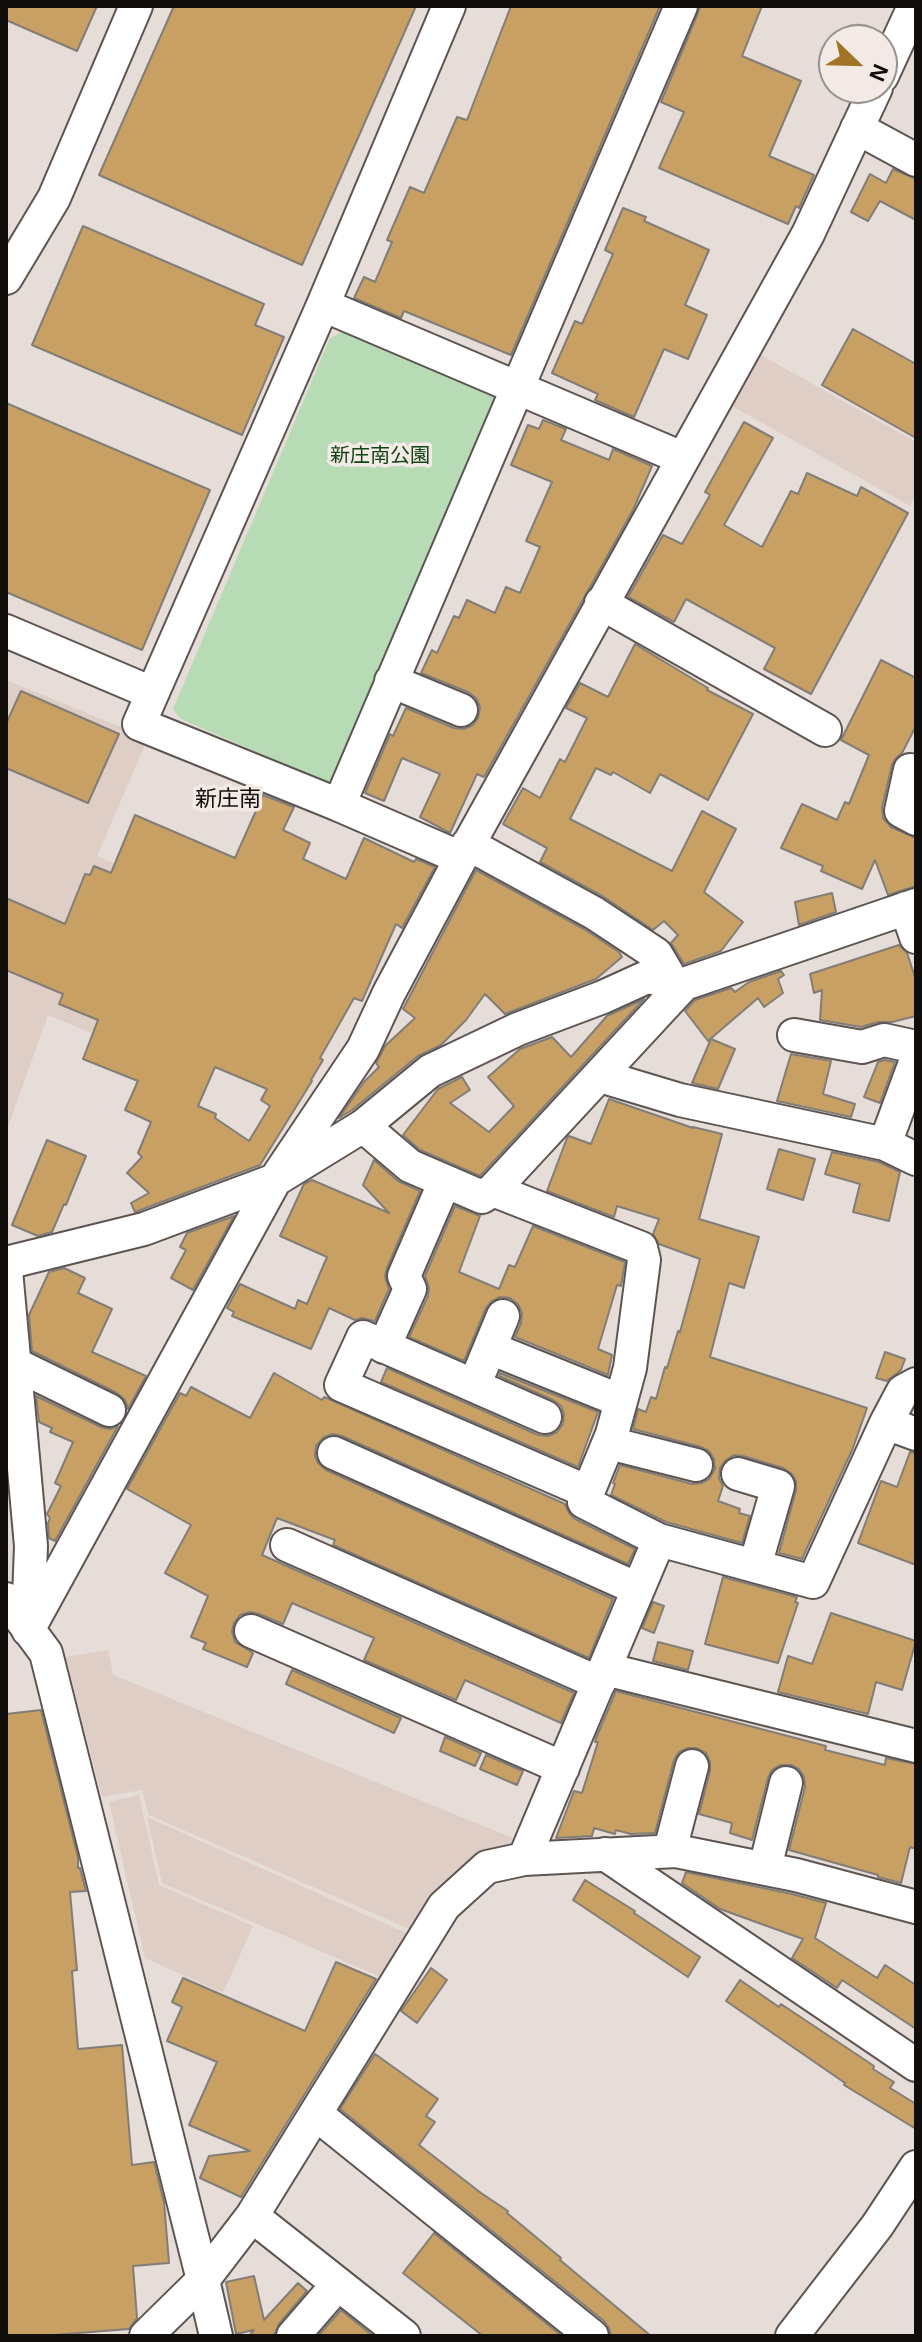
<!DOCTYPE html>
<html>
<head>
<meta charset="utf-8">
<style>
  body { margin:0 }
  #map { position:relative; width:922px; height:2342px; overflow:hidden; background:#e6dcd8; font-family:Arial,sans-serif }
  canvas { display:block }
  .frame { position:absolute; inset:0; border:8px solid #100d0b; pointer-events:none }
  .north { position:absolute; left:818px; top:24px; width:80px; height:80px; box-sizing:border-box; background:#f3eae5; border:2px solid #98928e; border-radius:50%; rotate:113deg; font-size:22px; font-weight:700; line-height:32px; text-align:center; color:#100d0b }
  .north::after { content:''; display:block; margin:auto; width:28px; height:36px; background:#a17426; clip-path:polygon(50% 0,100% 100%,50% 72%,0 100%) }
</style>
</head>
<body>
<div id="map">
<canvas width="922" height="2342"></canvas>
<div class="frame"></div>
<div class="north">N</div>
</div>
<script>
const g = document.querySelector('canvas').getContext('2d');
g.lineJoin = 'round';
function fillPath(path, color) { g.fillStyle = color; g.fill(path, 'evenodd'); }
const toPath = rows => new Path2D(rows.map(r => 'M' + r).join(''));
function stroke(path, color, width, dash) { g.strokeStyle = color; g.lineWidth = width; g.lineCap = dash ? 'butt' : 'round'; g.setLineDash(dash || []); g.stroke(path); }
function write(font, color, halo, rows, align = 'center') {
  g.font = font + ' Arial,"Noto Sans JP",sans-serif'; g.lineWidth = 7; g.setLineDash([]); g.textBaseline = 'middle'; g.strokeStyle = halo; g.fillStyle = color; for (const [text, x, y, turn = 0] of rows) {
    g.save(); g.translate(x, y); g.rotate((+turn || 0) * Math.PI / 180); g.textAlign = isNaN(turn) ? turn : align; if (halo) g.strokeText(text, 0, 0); g.fillText(text, 0, 0); g.restore();
  }
}
const built = toPath([
  [761,355,916,442,916,495,910,506,732,406],
  [6,680,148,738,97,856,203,900,137,1052,48,1015,6,1132],
  [108,1650,113,1675,513,1838,505,1849,416,1932,149,1815,142,1790,102,1797,66,1657],
  [139,1795,159,1885,253,1926,223,1993,145,1958,109,1802],
  [147,1817,415,1937,390,1981,162,1883]
]);
const green = toPath([
  [347,330,491,392,500,409,343,775,326,782,181,719,173,709,330,338]
]);
const building = toPath([
  [6,6,97,6,77,51,6,20,6,6],
  [174,6,416,6,302,265,99,175,174,6],
  [511,6,660,6,511,355,404,311,401,318,354,298,364,277,375,282,392,242,387,240,410,187,424,193,457,117,467,120,511,6],
  [700,6,762,6,742,56,801,81,769,156,814,175,799,208,796,206,788,224,659,168,684,112,661,102,698,13,700,6],
  [893,169,916,179,916,220,880,201,868,221,851,212,870,174,886,183,893,169],
  [623,208,646,217,644,221,709,250,685,305,707,315,688,359,664,349,634,417,595,400,598,394,552,373,575,321,582,324,613,254,605,250,623,208],
  [83,226,264,304,255,325,284,337,242,435,32,345,83,226],
  [853,329,916,364,916,438,822,385,853,329],
  [6,403,210,490,142,650,6,592,6,403],
  [543,420,566,429,561,440,609,460,613,449,652,466,633,510,484,777,477,774,450,833,420,817,440,774,402,758,384,801,365,793,390,734,393,736,406,708,454,728,464,729,473,725,478,718,480,707,476,698,468,692,421,673,432,650,437,653,454,616,459,618,467,600,495,613,506,587,520,593,540,547,526,541,552,482,511,465,528,425,539,429,543,420],
  [744,422,773,438,724,525,762,547,791,491,798,494,807,473,857,496,861,487,908,513,811,694,764,669,775,648,686,599,674,622,628,597,663,535,682,544,710,495,705,492,744,422],
  [635,644,708,688,707,690,753,714,708,800,660,774,650,793,613,772,611,775,596,768,570,819,672,871,702,811,736,829,704,892,743,922,721,951,684,964,671,943,678,935,664,921,653,930,604,897,540,862,547,848,503,824,523,788,540,798,560,759,565,762,587,718,566,708,580,683,608,697,635,644],
  [881,660,916,678,916,726,902,753,896,758,892,765,882,808,883,818,891,827,916,838,916,886,888,895,875,860,862,889,821,871,823,866,781,848,802,804,837,820,845,802,849,804,869,755,841,740,881,660],
  [21,691,119,734,88,803,6,768,6,724,21,691],
  [263,795,294,807,283,830,310,843,303,859,346,879,364,838,414,862,416,859,435,867,402,928,396,924,362,1001,354,998,320,1058,323,1060,311,1080,312,1081,260,1165,135,1212,131,1203,149,1193,127,1173,142,1157,138,1153,151,1122,125,1110,138,1081,83,1059,98,1020,59,1004,63,994,6,970,6,898,65,924,85,874,90,875,94,866,111,873,135,815,235,858,263,795],
  [215,1067,267,1089,261,1100,270,1106,249,1141,215,1118,216,1114,198,1106,215,1067],
  [476,870,584,929,619,952,622,957,596,979,505,1014,485,994,466,1020,441,1045,418,1056,352,1110,339,1118,364,1082,379,1067,376,1063,385,1046,415,1018,403,1009,476,870],
  [832,893,836,912,799,925,795,902,832,893],
  [899,945,907,953,916,980,916,1016,892,1022,878,1022,861,1027,820,1020,822,990,814,993,810,974,899,945],
  [781,971,784,975,778,979,783,993,764,1007,758,998,708,1041,685,1011,695,1000,731,988,735,992,749,982,781,971],
  [644,999,480,1176,420,1150,403,1135,438,1089,462,1077,470,1090,450,1103,489,1132,514,1106,488,1077,520,1049,552,1037,571,1057,607,1016,644,999],
  [711,1039,735,1049,718,1089,692,1083,711,1039],
  [791,1054,831,1061,823,1094,855,1104,851,1117,777,1101,791,1054],
  [885,1060,895,1062,880,1103,864,1097,878,1062,885,1060],
  [609,1099,693,1128,693,1127,722,1134,699,1219,759,1237,744,1288,729,1283,710,1357,867,1408,853,1448,802,1559,779,1553,796,1490,796,1481,792,1474,783,1468,743,1456,734,1455,726,1460,720,1468,719,1478,723,1486,718,1501,740,1509,739,1513,750,1516,742,1543,666,1522,611,1495,615,1484,613,1483,620,1465,692,1484,702,1483,709,1479,715,1469,714,1459,709,1451,701,1447,633,1429,638,1409,646,1412,651,1397,656,1399,665,1367,667,1368,678,1331,680,1332,700,1259,659,1244,653,1234,659,1219,617,1206,614,1217,547,1191,567,1138,569,1136,591,1144,609,1099],
  [47,1140,86,1156,66,1205,64,1204,52,1232,38,1236,12,1225,47,1140],
  [779,1149,815,1159,803,1200,767,1189,779,1149],
  [832,1152,879,1162,900,1172,889,1221,853,1212,860,1184,825,1174,832,1152],
  [374,1160,398,1181,420,1191,387,1268,385,1277,389,1289,375,1321,362,1318,355,1320,329,1308,311,1349,232,1316,234,1312,227,1308,240,1284,295,1309,298,1300,307,1304,327,1257,280,1236,304,1184,312,1180,389,1213,363,1185,374,1160],
  [455,1206,480,1216,459,1272,499,1289,509,1265,515,1267,533,1226,625,1262,621,1286,617,1285,598,1349,612,1355,608,1375,515,1337,521,1323,522,1313,518,1304,510,1298,500,1297,492,1301,486,1308,464,1361,409,1337,428,1296,429,1288,425,1276,455,1206],
  [234,1216,193,1290,171,1278,186,1250,180,1247,187,1233,234,1216],
  [64,1268,85,1278,78,1293,112,1309,92,1352,146,1376,128,1409,125,1400,117,1393,32,1351,29,1315,49,1272,64,1268],
  [885,1352,905,1359,901,1370,887,1381,876,1378,885,1352],
  [387,1368,538,1435,548,1436,557,1432,563,1424,564,1414,561,1406,553,1400,499,1376,500,1373,598,1412,578,1467,381,1382,387,1368],
  [274,1373,322,1400,324,1397,329,1399,565,1504,569,1513,575,1519,635,1549,628,1564,342,1436,333,1434,324,1437,316,1446,315,1456,318,1463,326,1470,613,1599,589,1658,333,1545,335,1540,277,1518,262,1555,574,1693,561,1723,465,1680,456,1700,364,1660,374,1638,292,1603,283,1624,259,1614,250,1612,240,1615,234,1623,232,1632,235,1642,253,1653,247,1667,203,1649,206,1643,191,1637,208,1596,165,1573,191,1525,127,1489,180,1393,186,1396,191,1387,250,1418,274,1373],
  [36,1396,101,1427,110,1429,118,1426,55,1541,49,1538,48,1523,50,1518,47,1514,61,1486,55,1483,73,1442,50,1432,52,1428,39,1422,36,1396],
  [910,1452,916,1453,916,1565,858,1543,881,1481,897,1487,910,1452],
  [723,1577,797,1597,795,1602,798,1603,778,1663,705,1644,723,1577],
  [653,1602,664,1606,654,1633,642,1628,653,1602],
  [831,1613,916,1641,902,1690,876,1682,868,1714,778,1692,788,1656,812,1664,831,1613],
  [658,1642,693,1651,688,1670,653,1661,658,1642],
  [292,1670,401,1718,394,1733,286,1684,292,1670],
  [616,1691,826,1746,825,1750,885,1765,886,1758,916,1764,916,1849,910,1847,901,1883,878,1877,878,1875,789,1850,805,1787,804,1777,799,1769,791,1765,780,1765,772,1770,768,1778,752,1840,730,1833,732,1823,699,1814,710,1771,710,1762,706,1753,696,1748,688,1748,679,1752,674,1760,655,1833,631,1834,616,1830,615,1834,594,1828,592,1836,556,1838,574,1791,582,1793,598,1742,595,1742,596,1738,616,1691],
  [41,1710,78,1857,78,1868,80,1868,86,1891,70,1892,77,1970,72,1971,78,2049,122,2045,132,2165,154,2162,164,2202,169,2263,133,2266,137,2318,129,2329,41,2336,6,2336,6,1714,41,1710],
  [445,1737,481,1753,475,1766,440,1751,445,1737],
  [486,1755,523,1771,517,1785,480,1769,486,1755],
  [686,1872,792,1894,826,1903,815,1938,877,1978,885,1965,916,1985,916,2029,842,1980,837,1988,792,1958,803,1939,720,1909,682,1883,686,1872],
  [585,1880,635,1911,634,1913,700,1957,688,1977,573,1900,585,1880],
  [336,1962,376,1979,241,2197,200,2178,209,2156,250,2151,189,2125,217,2062,167,2041,182,2007,172,2002,183,1978,305,2031,336,1962],
  [431,1968,447,1980,417,2023,401,2011,431,1968],
  [740,1980,779,2007,781,2004,874,2066,873,2069,894,2082,890,2088,916,2104,916,2129,844,2085,845,2083,726,2001,740,1980],
  [375,2054,438,2099,426,2116,435,2122,419,2145,481,2193,508,2211,507,2213,561,2258,560,2260,651,2336,611,2336,609,2328,604,2321,340,2109,375,2054],
  [434,2233,562,2336,483,2336,403,2273,434,2233],
  [254,2276,264,2320,298,2283,307,2291,279,2324,274,2336,249,2336,254,2330,236,2334,226,2282,254,2276],
  [341,2310,373,2336,318,2336,341,2310]
]);
const minor = toPath([
  [449,6,323,305,139,724,339,805,461,858],
  [882,76,911,13],
  [857,128,916,160],
  [6,278,54,198,136,6],
  [323,305,682,458],
  [601,603,825,730],
  [6,631,152,693],
  [391,681,461,710],
  [910,770,901,811,916,819],
  [339,805,681,6],
  [468,844,594,913,656,954,672,981],
  [906,908,916,937],
  [794,1035,862,1047,884,1040,916,1047],
  [600,1076,680,1100,885,1144,916,1159],
  [363,1126,410,1166,482,1197,493,1190,641,1248,644,1260,630,1368,612,1434,584,1502,659,1540,813,1582,886,1423,916,1434],
  [885,1144,916,1060],
  [493,1190,684,984],
  [6,1263,144,1229,275,1180,363,1126,430,1071,518,1029,603,997,647,977,684,984,916,905],
  [6,1270,31,1546,28,1623],
  [384,1347,410,1289,404,1276,445,1181],
  [490,1348,621,1401],
  [15,1364,109,1410],
  [481,1369,503,1316],
  [545,1417,363,1337,341,1385,588,1492],
  [886,1423,903,1391,916,1384],
  [609,1443,696,1465],
  [334,1453,638,1589],
  [738,1474,778,1486,755,1566],
  [287,1545,599,1683],
  [6,1599,46,1653,203,2280,146,2336],
  [28,1630,275,1180,363,1049,389,993,461,858,808,234,876,88],
  [251,1631,563,1768],
  [605,1669,916,1746],
  [670,1850,692,1766],
  [605,1854,916,2065],
  [524,1859,659,1540],
  [765,1868,786,1783],
  [316,2114,592,2336],
  [252,2216,404,2336],
  [216,2336,203,2280,252,2216,444,1906,487,1867,524,1859,676,1851,796,1875,916,1907],
  [293,2336,338,2284],
  [792,2336,877,2226,916,2167]
]);
const parkNames = [
  ["新庄南公園",380,456]
];
const neighbourhoodNames = [
  ["新庄南",228,800]
];
fillPath(built, '#dfcec6');
fillPath(green, '#b6dbb5');
fillPath(building, '#c8a064');
stroke(building, '#827d76', 2);
stroke(minor, '#5d5552', 36);
stroke(minor, '#fff', 32);
write('20px', '#0e4513', '#f3eae5', parkNames);
write('22px', '#100d0b', '#f3eae5', neighbourhoodNames);
</script>
</body>
</html>
